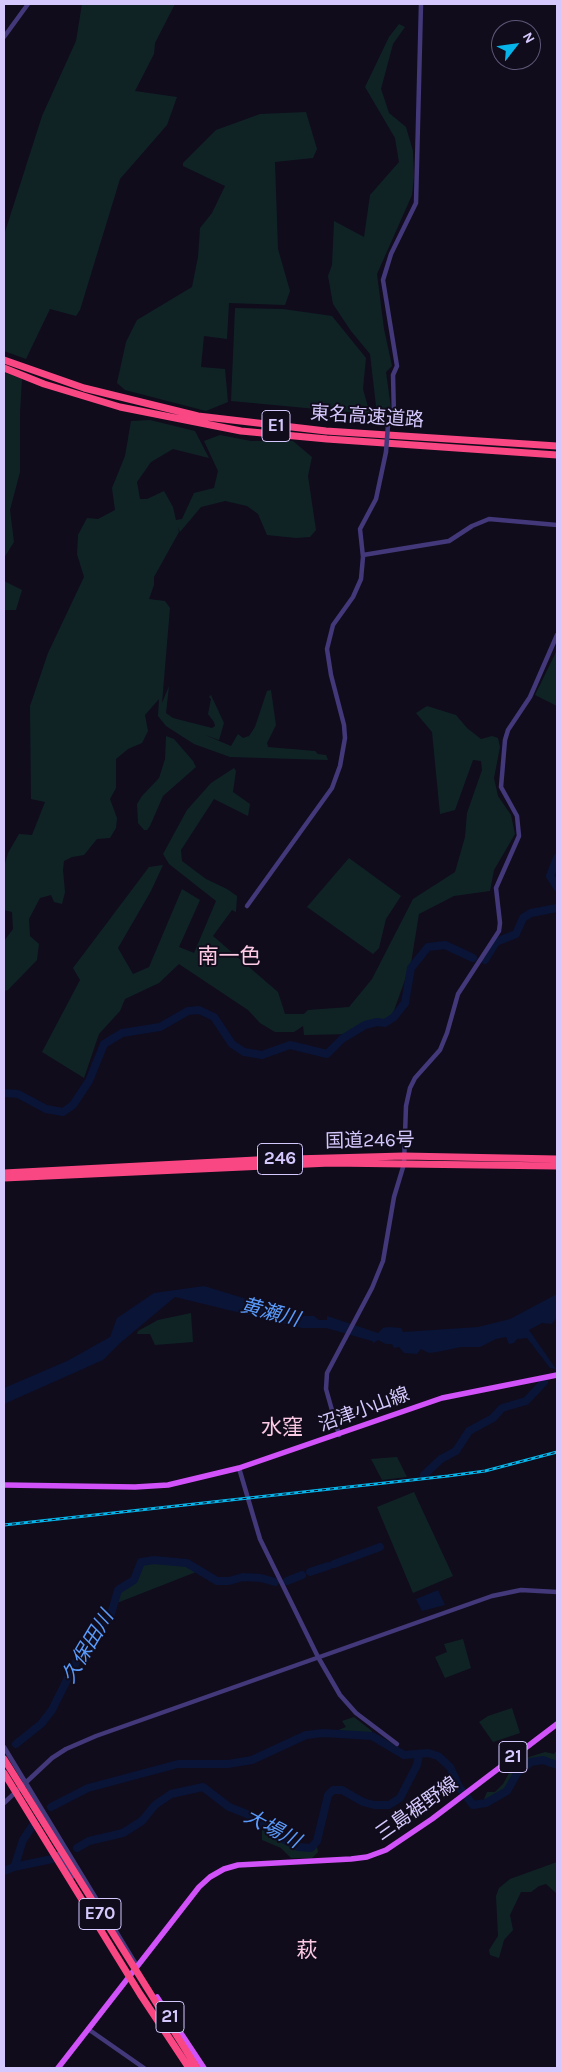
<!DOCTYPE html>
<html>
<head>
<meta charset="utf-8">
<style>
  body { margin:0 }
  #map { position:relative; width:561px; height:2072px; overflow:hidden; background:#100c1c; font-family:Karla,sans-serif }
  canvas { display:block }
  .frame { position:absolute; inset:0; border:5px solid #d5c8fd; pointer-events:none }
  .north { position:absolute; left:491px; top:20px; width:50px; height:50px; box-sizing:border-box; background:#100c1c; border:1px solid #5f5776; border-radius:50%; rotate:60deg; font-size:14px; font-weight:700; line-height:20px; text-align:center; color:#d5c8fd }
  .north::after { content:''; display:block; margin:auto; width:18px; height:22px; background:#07b4ea; clip-path:polygon(50% 0,100% 100%,50% 72%,0 100%) }
</style>
</head>
<body>
<div id="map">
<canvas width="561" height="2072"></canvas>
<div class="frame"></div>
<div class="north">N</div>
</div>
<script>
const g = document.querySelector('canvas').getContext('2d');
g.lineJoin = 'round';
function fillPath(path, color) { g.fillStyle = color; g.fill(path, 'evenodd'); }
const toPath = rows => new Path2D(rows.map(r => 'M' + r).join(''));
function stroke(path, color, width, dash) { g.strokeStyle = color; g.lineWidth = width; g.lineCap = dash ? 'butt' : 'round'; g.setLineDash(dash || []); g.stroke(path); }
function write(font, color, halo, rows, align = 'center') {
  g.font = font + ' Karla,"Noto Sans JP",sans-serif'; g.lineWidth = 4; g.setLineDash([]); g.textBaseline = 'middle'; g.strokeStyle = halo; g.fillStyle = color; for (const [text, x, y, turn = 0] of rows) {
    g.save(); g.translate(x, y); g.rotate((+turn || 0) * Math.PI / 180); g.textAlign = isNaN(turn) ? turn : align; if (halo) g.strokeText(text, 0, 0); g.fillText(text, 0, 0); g.restore();
  }
}
const green = toPath([
  [82,4,175,4,155,43,154,54,135,91,177,97,167,125,120,179,80,310,76,316,50,309,26,359,4,351,4,235,42,116,76,41],
  [399,24,405,27,393,44,381,89,389,113,406,127,413,151,414,176,412,195,377,274,384,329,392,366,386,372,391,408,382,416,376,406,370,354,351,331,333,304,328,276,332,265,334,221,364,237,370,195,399,162,395,138,365,87,389,37],
  [306,112,317,149,313,158,275,162,278,249,290,291,285,305,229,303,227,339,204,336,201,367,225,369,228,402,206,411,125,390,117,383,126,342,137,320,192,287,198,257,200,228,212,213,225,186,183,166,183,163,216,130,260,114],
  [235,308,283,309,332,316,366,358,363,389,370,414,231,401],
  [4,372,22,379,20,413,20,472,10,510,14,542,4,558],
  [150,420,195,431,209,458,173,449,151,462,137,482,140,499,147,499,164,491,173,507,176,520,182,519,194,493,214,488,218,471,204,441,220,435,251,441,293,441,312,457,308,476,316,530,310,537,296,538,267,535,258,514,247,506,225,501,201,507,180,532,178,527,179,532,154,577,154,585,149,599,165,601,170,608,162,703,169,686,166,713,173,718,212,728,215,726,214,722,208,714,211,699,209,697,211,695,224,723,219,740,205,735,231,746,238,734,243,738,249,736,255,727,267,691,271,690,276,725,267,743,268,747,315,751,318,754,326,755,328,760,230,757,194,744,166,726,158,716,159,699,145,715,148,731,142,743,128,749,116,759,116,788,110,799,117,818,116,828,110,838,97,839,84,855,72,857,64,861,63,870,65,892,62,904,54,902,51,895,40,898,29,919,30,936,39,944,37,960,8,990,4,991,4,941,13,929,12,912,4,910,4,867,8,853,19,834,32,835,45,802,31,799,30,706,48,653,84,577,77,554,78,535,87,518,98,519,115,510,112,488,125,456,131,421],
  [4,581,22,590,16,610,4,610],
  [556,652,557,652,557,706,535,695],
  [427,706,456,715,467,728,481,739,492,736,498,738,500,747,494,778,498,796,511,815,515,834,494,870,490,891,454,896,419,914,411,963,392,1016,351,1034,304,1035,303,1026,294,1032,275,1032,260,1023,248,1010,179,964,159,983,125,999,120,1011,99,1034,84,1078,42,1052,80,980,73,968,149,867,163,865,151,891,118,948,133,974,149,967,182,889,200,900,179,947,194,953,216,901,169,864,163,854,187,810,211,783,234,768,236,771,233,792,250,804,248,816,214,799,181,850,182,861,206,879,227,889,237,896,236,912,232,910,213,936,278,992,285,1014,304,1014,308,1010,349,1007,372,979,413,899,455,872,465,837,467,813,482,770,481,761,473,760,455,810,440,814,432,732,416,713],
  [166,736,174,739,193,761,196,767,163,796,150,826,147,830,144,830,138,823,137,804,142,796,159,778,165,759],
  [349,858,401,896,386,919,379,948,373,954,307,907],
  [191,1313,193,1342,155,1345,150,1334,137,1334,138,1331,158,1320],
  [397,1457,407,1477,382,1480,371,1459],
  [414,1492,453,1576,413,1593,377,1507],
  [148,1562,187,1565,196,1572,117,1603,118,1593,137,1579,141,1566],
  [463,1639,471,1668,445,1678,435,1657,447,1652,444,1644],
  [512,1708,520,1733,493,1742,479,1722,488,1716],
  [354,1717,372,1731,372,1733,333,1732,346,1727,342,1721],
  [557,1750,557,1763,550,1759,536,1759,500,1793,492,1799,484,1799,487,1792,495,1792,503,1784,509,1773,529,1757,545,1752,554,1754],
  [262,1829,266,1829,295,1848,305,1850,317,1847,318,1852,312,1858,291,1858,281,1848,262,1840],
  [557,1862,557,1894,546,1884,539,1886,531,1892,521,1892,510,1915,513,1930,504,1940,499,1958,490,1955,489,1950,498,1936,496,1896,499,1888,510,1879]
]);
const water = toPath([
  [204,1286,302,1316,314,1316,319,1320,327,1320,327,1316,378,1333,383,1328,388,1327,401,1328,403,1332,478,1327,510,1319,557,1294,557,1317,552,1324,542,1323,529,1330,556,1369,550,1368,527,1338,517,1339,514,1343,509,1344,506,1337,496,1339,480,1347,461,1347,437,1352,429,1353,421,1349,417,1354,404,1353,399,1347,394,1348,392,1344,386,1344,378,1340,374,1343,372,1341,326,1328,302,1328,175,1297,119,1344,103,1360,4,1404,4,1388,67,1361,110,1337,117,1318,154,1293],
  [438,1590,445,1605,422,1611,416,1599]
]);
const river = toPath([
  [557,858,550,876,557,887],
  [485,960,496,942,516,934,523,918,531,913,557,908],
  [4,1093,18,1094,46,1109,63,1112,73,1105,89,1081,104,1044,109,1041,122,1033,160,1027,188,1011,199,1010,214,1017,232,1044,244,1052,262,1055,290,1045,327,1054,342,1039,365,1025,377,1022,385,1023,394,1017,405,1003,411,968,428,947,445,945,473,958],
  [424,1475,441,1459,456,1451,469,1431,493,1418,502,1408,526,1401,544,1382],
  [334,1564,380,1547],
  [310,1572,328,1566],
  [287,1581,302,1575],
  [16,1744,41,1724,52,1710,76,1662,111,1614,118,1590,134,1580,141,1562,154,1560,187,1563,217,1581,229,1581,243,1577,261,1578,275,1582],
  [51,1807,88,1788,178,1764,228,1764,252,1760,306,1735,323,1733,372,1736,404,1755,428,1753,438,1756,450,1767,459,1787,473,1805,486,1803,507,1791,518,1772,531,1762,543,1760,557,1765],
  [77,1848,89,1841,123,1833,142,1821,155,1805,171,1794,203,1787,229,1807,247,1814,281,1838,298,1847,311,1848,317,1841,328,1795,333,1790,342,1790,363,1802,374,1805,389,1805,400,1798,417,1765,419,1755],
  [15,1865,23,1840,35,1822],
  [4,1871,14,1867,57,1858]
]);
const minor = toPath([
  [4,37,28,4],
  [388,425,394,416,393,375,397,366,383,280,391,254,416,203,421,4],
  [363,555,449,541,472,526,489,519,557,525],
  [247,906,332,788,340,766,345,738,344,725,331,675,327,649,333,625,353,597,361,579,363,557,360,529,376,499,386,452],
  [339,1435,326,1389,327,1373,372,1288,383,1261,394,1197,404,1164,406,1106,410,1088,415,1078,440,1050,447,1033,458,994,499,931,500,923,496,888,519,836,517,816,501,787,505,740,508,730,530,697,557,635],
  [239,1468,260,1539,318,1657,340,1695,356,1713,397,1744],
  [4,1747,137,1966],
  [4,1803,52,1758,66,1749,96,1736,492,1596,521,1590,557,1592],
  [58,1854,72,1877],
  [88,2029,144,2068]
]);
const major = toPath([
  [4,1485,135,1487,168,1485,239,1468,442,1398,557,1375],
  [157,1997,204,2068],
  [58,2068,199,1887,210,1877,224,1869,238,1865,351,1859,367,1857,386,1850,432,1819,557,1724]
]);
const highway = toPath([
  [4,360,84,388,198,416,326,431,557,446],
  [4,368,44,384,120,407,241,431,327,439,557,455],
  [4,1173,256,1160,404,1156,557,1159],
  [4,1178,330,1163,557,1166]
]);
const rail = toPath([
  [4,1525,448,1476,485,1471,557,1452]
]);
const minorBridge = toPath([
  [386,452,388,425]
]);
const highwayBridge = toPath([
  [4,1759,197,2068],
  [4,1773,140,1994,189,2068]
]);
const shields = [
  [276,426,28],
  [280,1159,45],
  [513,1757,28],
  [100,1914,42],
  [170,2017,28]
];
const shieldNames = [
  ["E1",276,426],
  ["246",280,1159],
  ["21",513,1757],
  ["E70",100,1914],
  ["21",170,2017]
];
const streetNames = [
  ["東名高速道路",367,417,4],
  ["国道246号",370,1141,-1],
  ["沼津小山線",364,1410,-20],
  ["三島裾野線",417,1809,-35]
];
const waterNames = [
  ["黄瀬川",270,1313,15],
  ["久保田川",88,1647,-59],
  ["大場川",272,1829,28]
];
const quarterNames = [
  ["南一色",229,957],
  ["水窪",282,1428],
  ["萩",307,1951]
];
fillPath(green, '#0f2325');
fillPath(water, '#0a1436');
stroke(river, '#0a1436', 8);
stroke(minor, '#433879', 4.5);
stroke(major, '#d252fa', 5.5);
stroke(highway, '#f94784', 7);
stroke(rail, '#07b4ea', 3);
stroke(rail, '#100c1c', 1, [4]);
stroke(minorBridge, '#433879', 4.5);
stroke(highwayBridge, '#f94784', 7);
for (const [x, y, w] of shields) { const box = new Path2D(); box.roundRect(x - w / 2, y - 15.5, w, 31, 4); g.fillStyle = '#100c1c'; g.fill(box); stroke(box, '#d5c8fd', 1); }
write('bold 18px', '#d5c8fd', null, shieldNames);
write('19px', '#d5c8fd', '#100c1c', streetNames);
write('italic 20px', '#599afa', '#100c1c', waterNames);
write('21px', '#fdcae4', '#100c1c', quarterNames);
</script>
</body>
</html>
